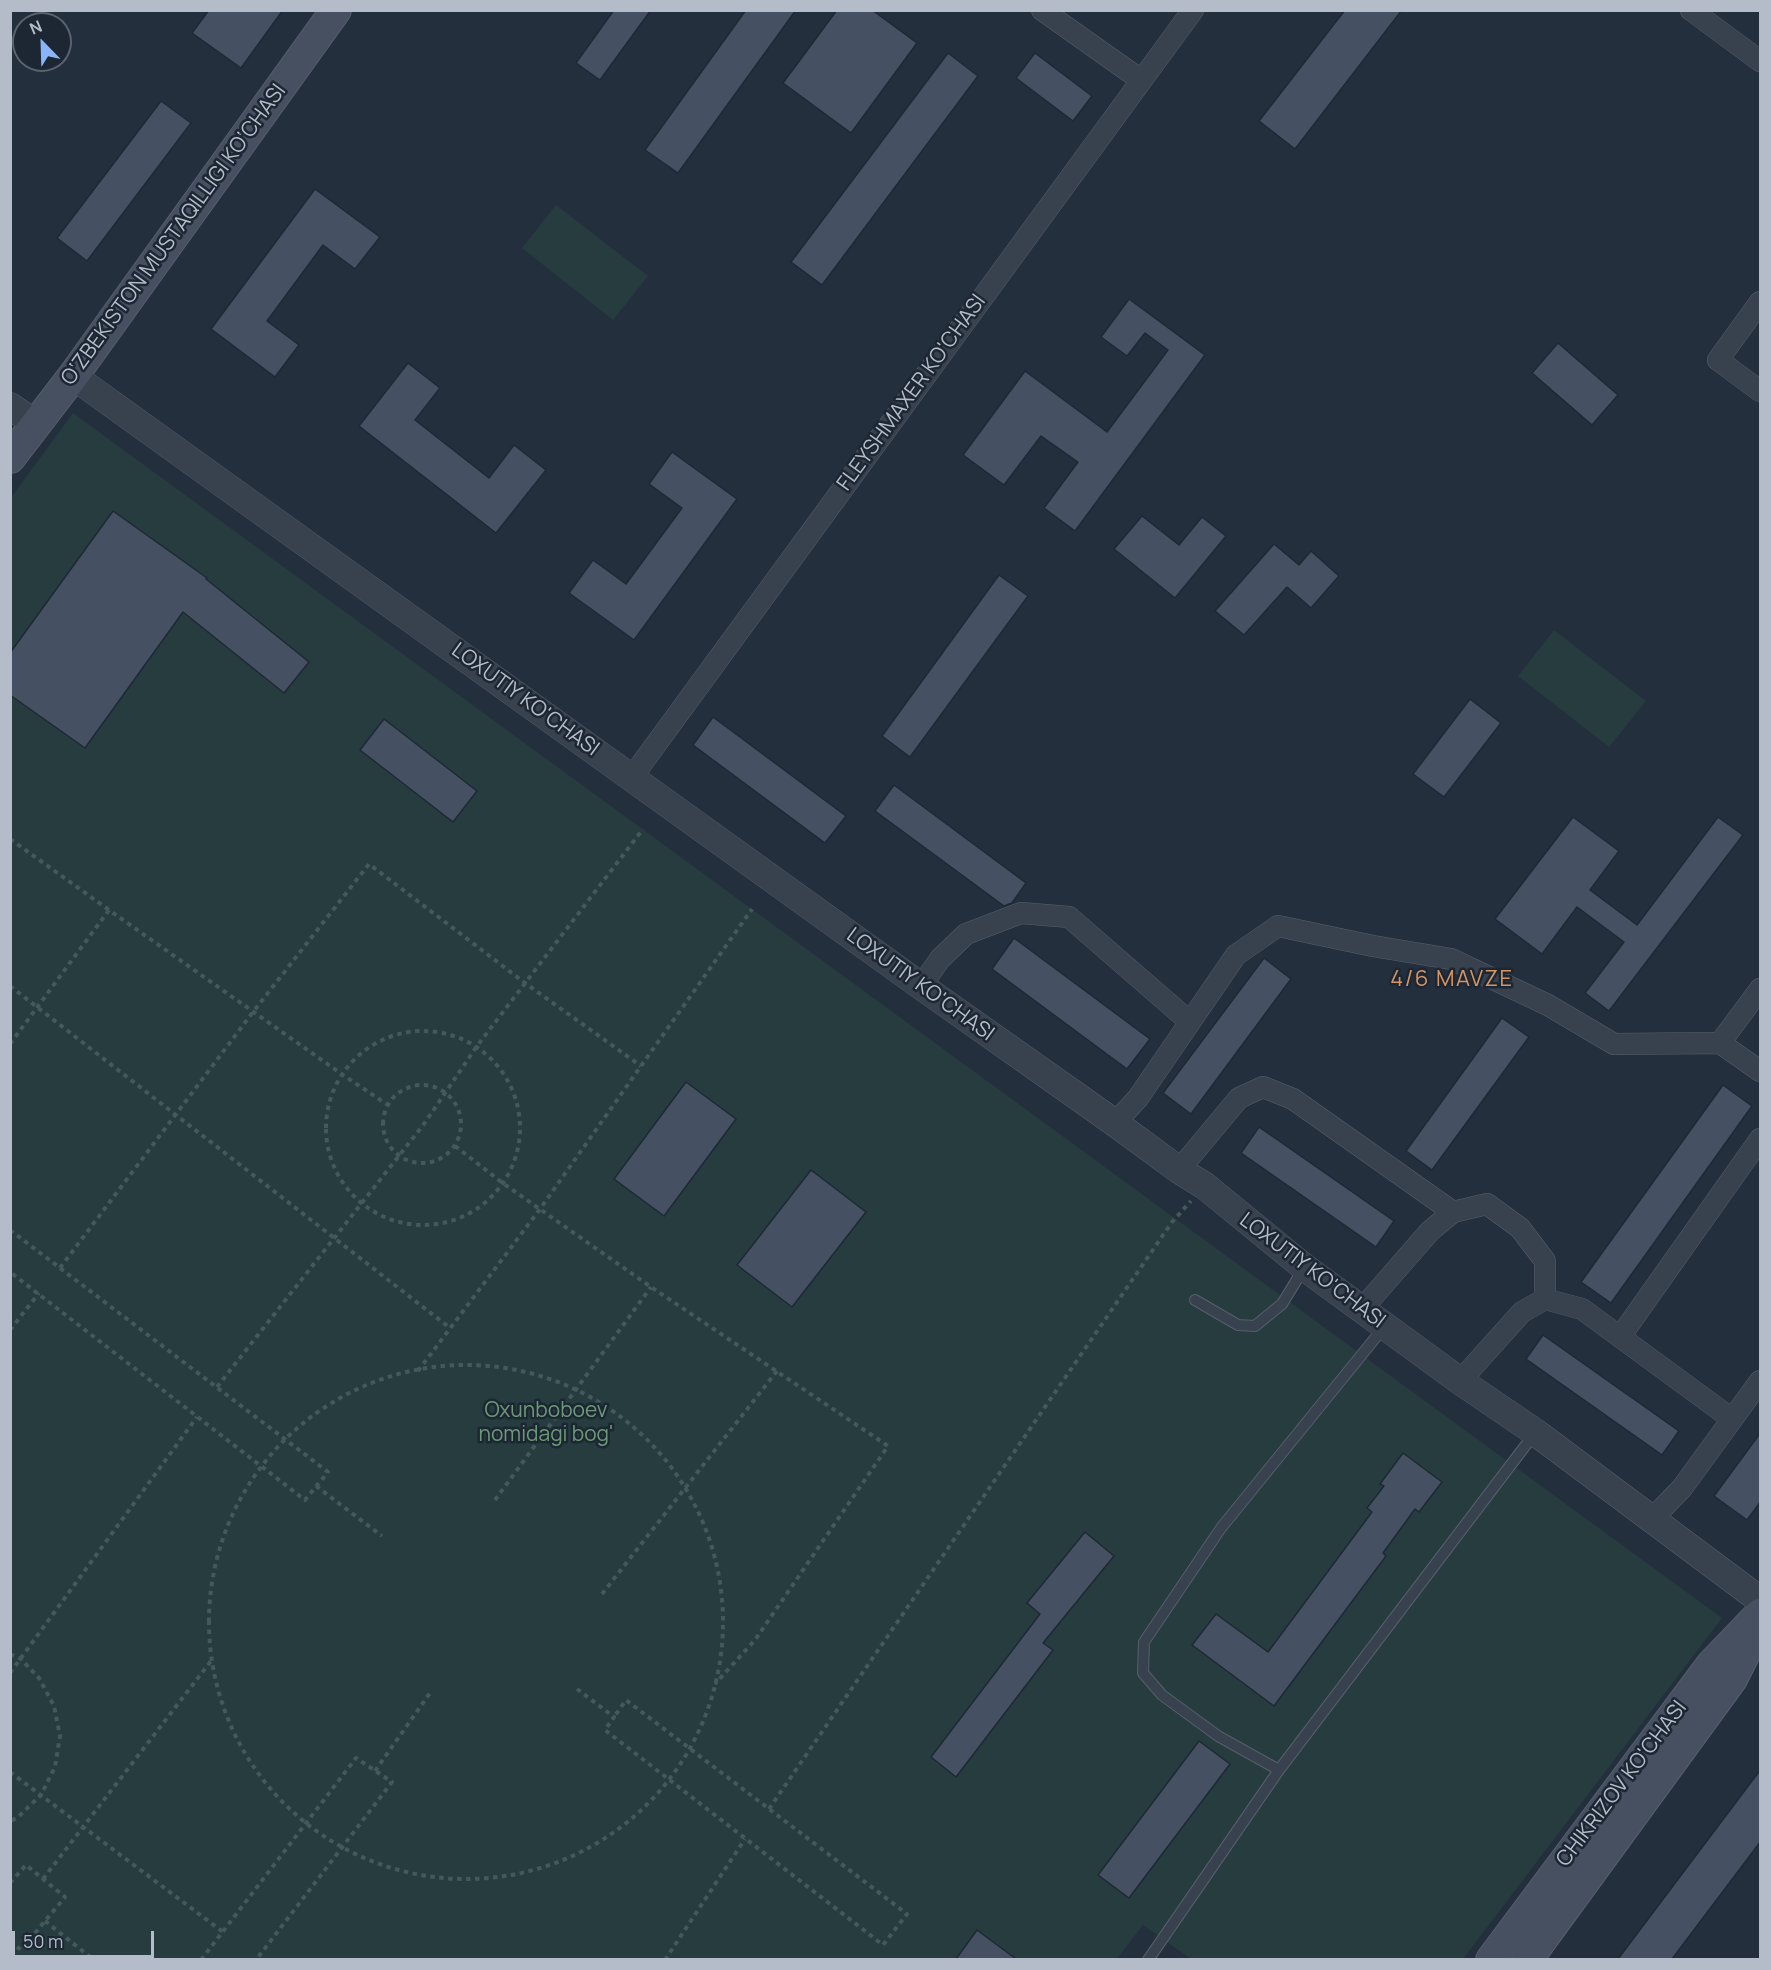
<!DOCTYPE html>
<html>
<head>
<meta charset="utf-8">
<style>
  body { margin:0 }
  #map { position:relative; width:1771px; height:1970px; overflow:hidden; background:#242f3e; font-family:Manrope,sans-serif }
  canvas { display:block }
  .frame { position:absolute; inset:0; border:12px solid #b4bcc9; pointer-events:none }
  .north { position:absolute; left:12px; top:12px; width:60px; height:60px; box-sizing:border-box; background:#1d2633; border:2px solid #59626f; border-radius:50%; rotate:337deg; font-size:16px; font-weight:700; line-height:24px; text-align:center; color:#b4bcc9 }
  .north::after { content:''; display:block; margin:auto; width:21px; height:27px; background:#8ab4f8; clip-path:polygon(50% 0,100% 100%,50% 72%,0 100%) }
  .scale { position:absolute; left:12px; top:1931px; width:142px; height:27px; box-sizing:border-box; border:3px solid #b4bcc9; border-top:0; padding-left:8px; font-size:18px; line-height:21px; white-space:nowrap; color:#b4bcc9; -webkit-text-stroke:4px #1d2633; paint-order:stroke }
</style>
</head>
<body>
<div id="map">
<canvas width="1771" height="1970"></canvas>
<div class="frame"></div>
<div class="north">N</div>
<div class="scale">50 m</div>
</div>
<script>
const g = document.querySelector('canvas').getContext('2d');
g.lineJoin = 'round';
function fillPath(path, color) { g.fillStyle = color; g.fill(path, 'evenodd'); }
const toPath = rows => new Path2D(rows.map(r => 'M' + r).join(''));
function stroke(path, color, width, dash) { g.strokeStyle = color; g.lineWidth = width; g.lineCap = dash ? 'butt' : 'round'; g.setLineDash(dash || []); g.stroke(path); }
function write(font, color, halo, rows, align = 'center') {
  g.font = font + ' Manrope,sans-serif'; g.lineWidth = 5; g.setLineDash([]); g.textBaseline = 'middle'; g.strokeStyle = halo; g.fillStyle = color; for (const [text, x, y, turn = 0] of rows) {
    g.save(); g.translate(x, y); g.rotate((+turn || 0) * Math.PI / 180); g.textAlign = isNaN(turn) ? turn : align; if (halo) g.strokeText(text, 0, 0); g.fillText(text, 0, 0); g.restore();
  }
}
const green = toPath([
  [556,205,648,276,613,320,522,248],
  [73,413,1722,1618,1463,1959,1191,1959,1143,1925,1116,1960,11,1960,10,499],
  [1554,630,1646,701,1609,747,1518,676]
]);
const building = toPath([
  [209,10,283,10,241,68,192,33,209,10],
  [614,10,651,10,600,80,576,63,614,10],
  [746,10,796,10,678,173,645,150,746,10],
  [837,10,872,10,917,43,851,133,783,83,837,10],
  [1345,10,1402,10,1295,149,1259,121,1345,10],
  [948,53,978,76,822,285,791,262,948,53],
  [1035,53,1092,96,1073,121,1016,78,1035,53],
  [161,101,191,123,87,261,57,238,161,101],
  [315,189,380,237,355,269,323,245,267,321,299,345,275,377,211,329,315,189],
  [1129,299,1205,355,1075,531,1044,508,1078,462,1041,436,1004,485,963,455,1025,371,1107,432,1168,350,1145,333,1127,356,1101,337,1129,299],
  [1558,343,1618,395,1592,425,1532,373,1558,343],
  [408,363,440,388,415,420,489,478,514,445,546,470,496,533,359,426,408,363],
  [672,452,737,499,634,640,569,593,593,560,626,584,682,508,649,484,672,452],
  [113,511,207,578,206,579,309,662,284,693,183,612,85,748,10,695,10,653,113,511],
  [1142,516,1179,545,1202,517,1226,536,1175,598,1114,549,1142,516],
  [1274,544,1299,565,1311,551,1339,576,1311,608,1287,587,1244,635,1215,611,1274,544],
  [999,575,1028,596,910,757,882,736,999,575],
  [1470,699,1501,723,1444,797,1413,774,1470,699],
  [713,717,846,816,825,843,693,745,713,717],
  [384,719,477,791,453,822,360,750,384,719],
  [894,785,1026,883,1012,903,1004,906,875,811,894,785],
  [1573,817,1619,851,1590,890,1637,925,1718,817,1743,835,1609,1011,1585,993,1624,942,1577,907,1542,954,1495,919,1573,817],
  [1014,938,1150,1039,1127,1069,992,969,1014,938],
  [1264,958,1291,979,1191,1114,1163,1093,1264,958],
  [1502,1018,1529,1037,1432,1170,1406,1151,1502,1018],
  [686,1082,736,1119,664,1216,614,1179,686,1082],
  [1723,1085,1752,1106,1611,1303,1581,1282,1723,1085],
  [1259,1127,1394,1221,1376,1247,1241,1153,1259,1127],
  [811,1170,866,1212,792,1307,737,1265,811,1170],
  [1543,1335,1679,1431,1662,1455,1526,1359,1543,1335],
  [1761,1432,1761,1501,1747,1520,1714,1496,1761,1432],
  [1403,1453,1442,1482,1419,1512,1415,1509,1383,1553,1386,1556,1274,1706,1192,1645,1216,1614,1268,1652,1372,1512,1367,1508,1384,1486,1380,1484,1403,1453],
  [1085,1532,1114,1556,1043,1643,1053,1650,956,1777,931,1757,1040,1614,1027,1603,1085,1532],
  [1199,1741,1230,1764,1129,1898,1098,1875,1199,1741],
  [1761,1769,1761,1841,1672,1959,1618,1959,1761,1769],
  [977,1930,1016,1959,956,1959,977,1930]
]);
const path = toPath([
  [10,839,109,910],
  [10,986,450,1328],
  '326 1128a97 97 0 1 1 194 0a97 97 0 1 1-194 0Z',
  [10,1044,109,910,343,1075,388,1105],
  '383 1124a39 39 0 1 1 78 0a39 39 0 1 1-78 0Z',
  [455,1146,504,1184,651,1287,888,1446,755,1640,715,1684],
  [10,1230,328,1472,305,1500,10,1272],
  [60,1268,253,1012,369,864,525,983,641,1066],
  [10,1330,39,1293],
  '209 1622a257 257 0 1 1 514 0a257 257 0 1 1-514 0Z',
  [418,1371,540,1209,752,909],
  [217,1387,424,1124,477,1046,643,829],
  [316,1486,382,1536],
  [495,1500,651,1287],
  [602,1594,777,1371],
  [10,1654,21,1659,39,1678,54,1706,60,1736,55,1767,41,1795,17,1818,10,1821],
  [10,1673,197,1417],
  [577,1689,614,1717,605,1730,883,1945,907,1914,626,1700,614,1717],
  [375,1771,430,1693],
  [10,1772,223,1932],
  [769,1809,1172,1222,1191,1201],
  [43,1879,211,1661],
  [10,1883,26,1865,65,1897,21,1950,10,1941],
  [45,1921,94,1960],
  [201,1960,356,1758,392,1782,256,1960],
  [665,1960,745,1839]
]);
const service = toPath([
  [1195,1300,1238,1325,1255,1326,1282,1304,1304,1268],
  [1279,1770,1218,1736,1162,1695,1143,1673,1144,1642,1221,1528,1385,1326],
  [1148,1960,1279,1770,1535,1433]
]);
const minor = toPath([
  [1042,10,1141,80],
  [1691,10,1760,61],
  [1760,302,1718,360,1760,391],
  [632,777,1193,10],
  [921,986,940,959,966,934,1021,913,1069,917,1190,1022],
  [1720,1043,1760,989],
  [1115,1123,1138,1098,1236,955,1278,926,1373,946,1451,959,1548,1005,1614,1044,1720,1043,1760,1071],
  [1179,1170,1239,1098,1263,1087,1293,1099,1453,1212],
  [1362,1309,1430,1231,1453,1212,1487,1204,1520,1228,1545,1261,1545,1299],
  [1620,1337,1760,1139],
  [1460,1381,1522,1312,1545,1299,1582,1309,1732,1419],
  [1652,1519,1682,1488,1760,1381]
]);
const tertiary = toPath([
  [73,376,921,986,1115,1123,1179,1170,1205,1186,1304,1267,1460,1381,1535,1432,1760,1600],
  [10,406,36,424]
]);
const secondary = toPath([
  [10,458,73,376,336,10],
  [1491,1960,1711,1665,1760,1614],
  [1527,1960,1732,1679,1756,1631]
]);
const streetNames = [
  ["O‘ZBEKISTON MUSTAQILLIGI KO‘CHASI",174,235,-54],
  ["FLEYSHMAXER KO'CHASI",912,393,-54],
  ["LOXUTIY KO'CHASI",525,700,36],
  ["LOXUTIY KO'CHASI",920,985,36],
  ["LOXUTIY KO'CHASI",1312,1271,37],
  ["CHIKRIZOV KO'CHASI",1622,1784,-53]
];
const parkNames = [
  ["Oxunboboev",546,1411],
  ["nomidagi bog'",546,1435]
];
const neighbourhoodNames = [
  ["4/6 MAVZE",1452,980]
];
fillPath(green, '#263c3f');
fillPath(building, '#455162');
stroke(building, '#1f2835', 1.5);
stroke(service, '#565f6c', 12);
stroke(minor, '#565f6c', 22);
stroke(tertiary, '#565f6c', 28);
stroke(secondary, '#565f6c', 32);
stroke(path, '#44595c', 4, [4.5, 4.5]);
stroke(service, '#38414e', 10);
stroke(minor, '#38414e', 21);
stroke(tertiary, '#38414e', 27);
stroke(secondary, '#465061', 30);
write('21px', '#b4bcc9', '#1d2633', streetNames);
write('21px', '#6b9a76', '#1d2633', parkNames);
g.letterSpacing = '1.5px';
write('22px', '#d59563', '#1d2633', neighbourhoodNames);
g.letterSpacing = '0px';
</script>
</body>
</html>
